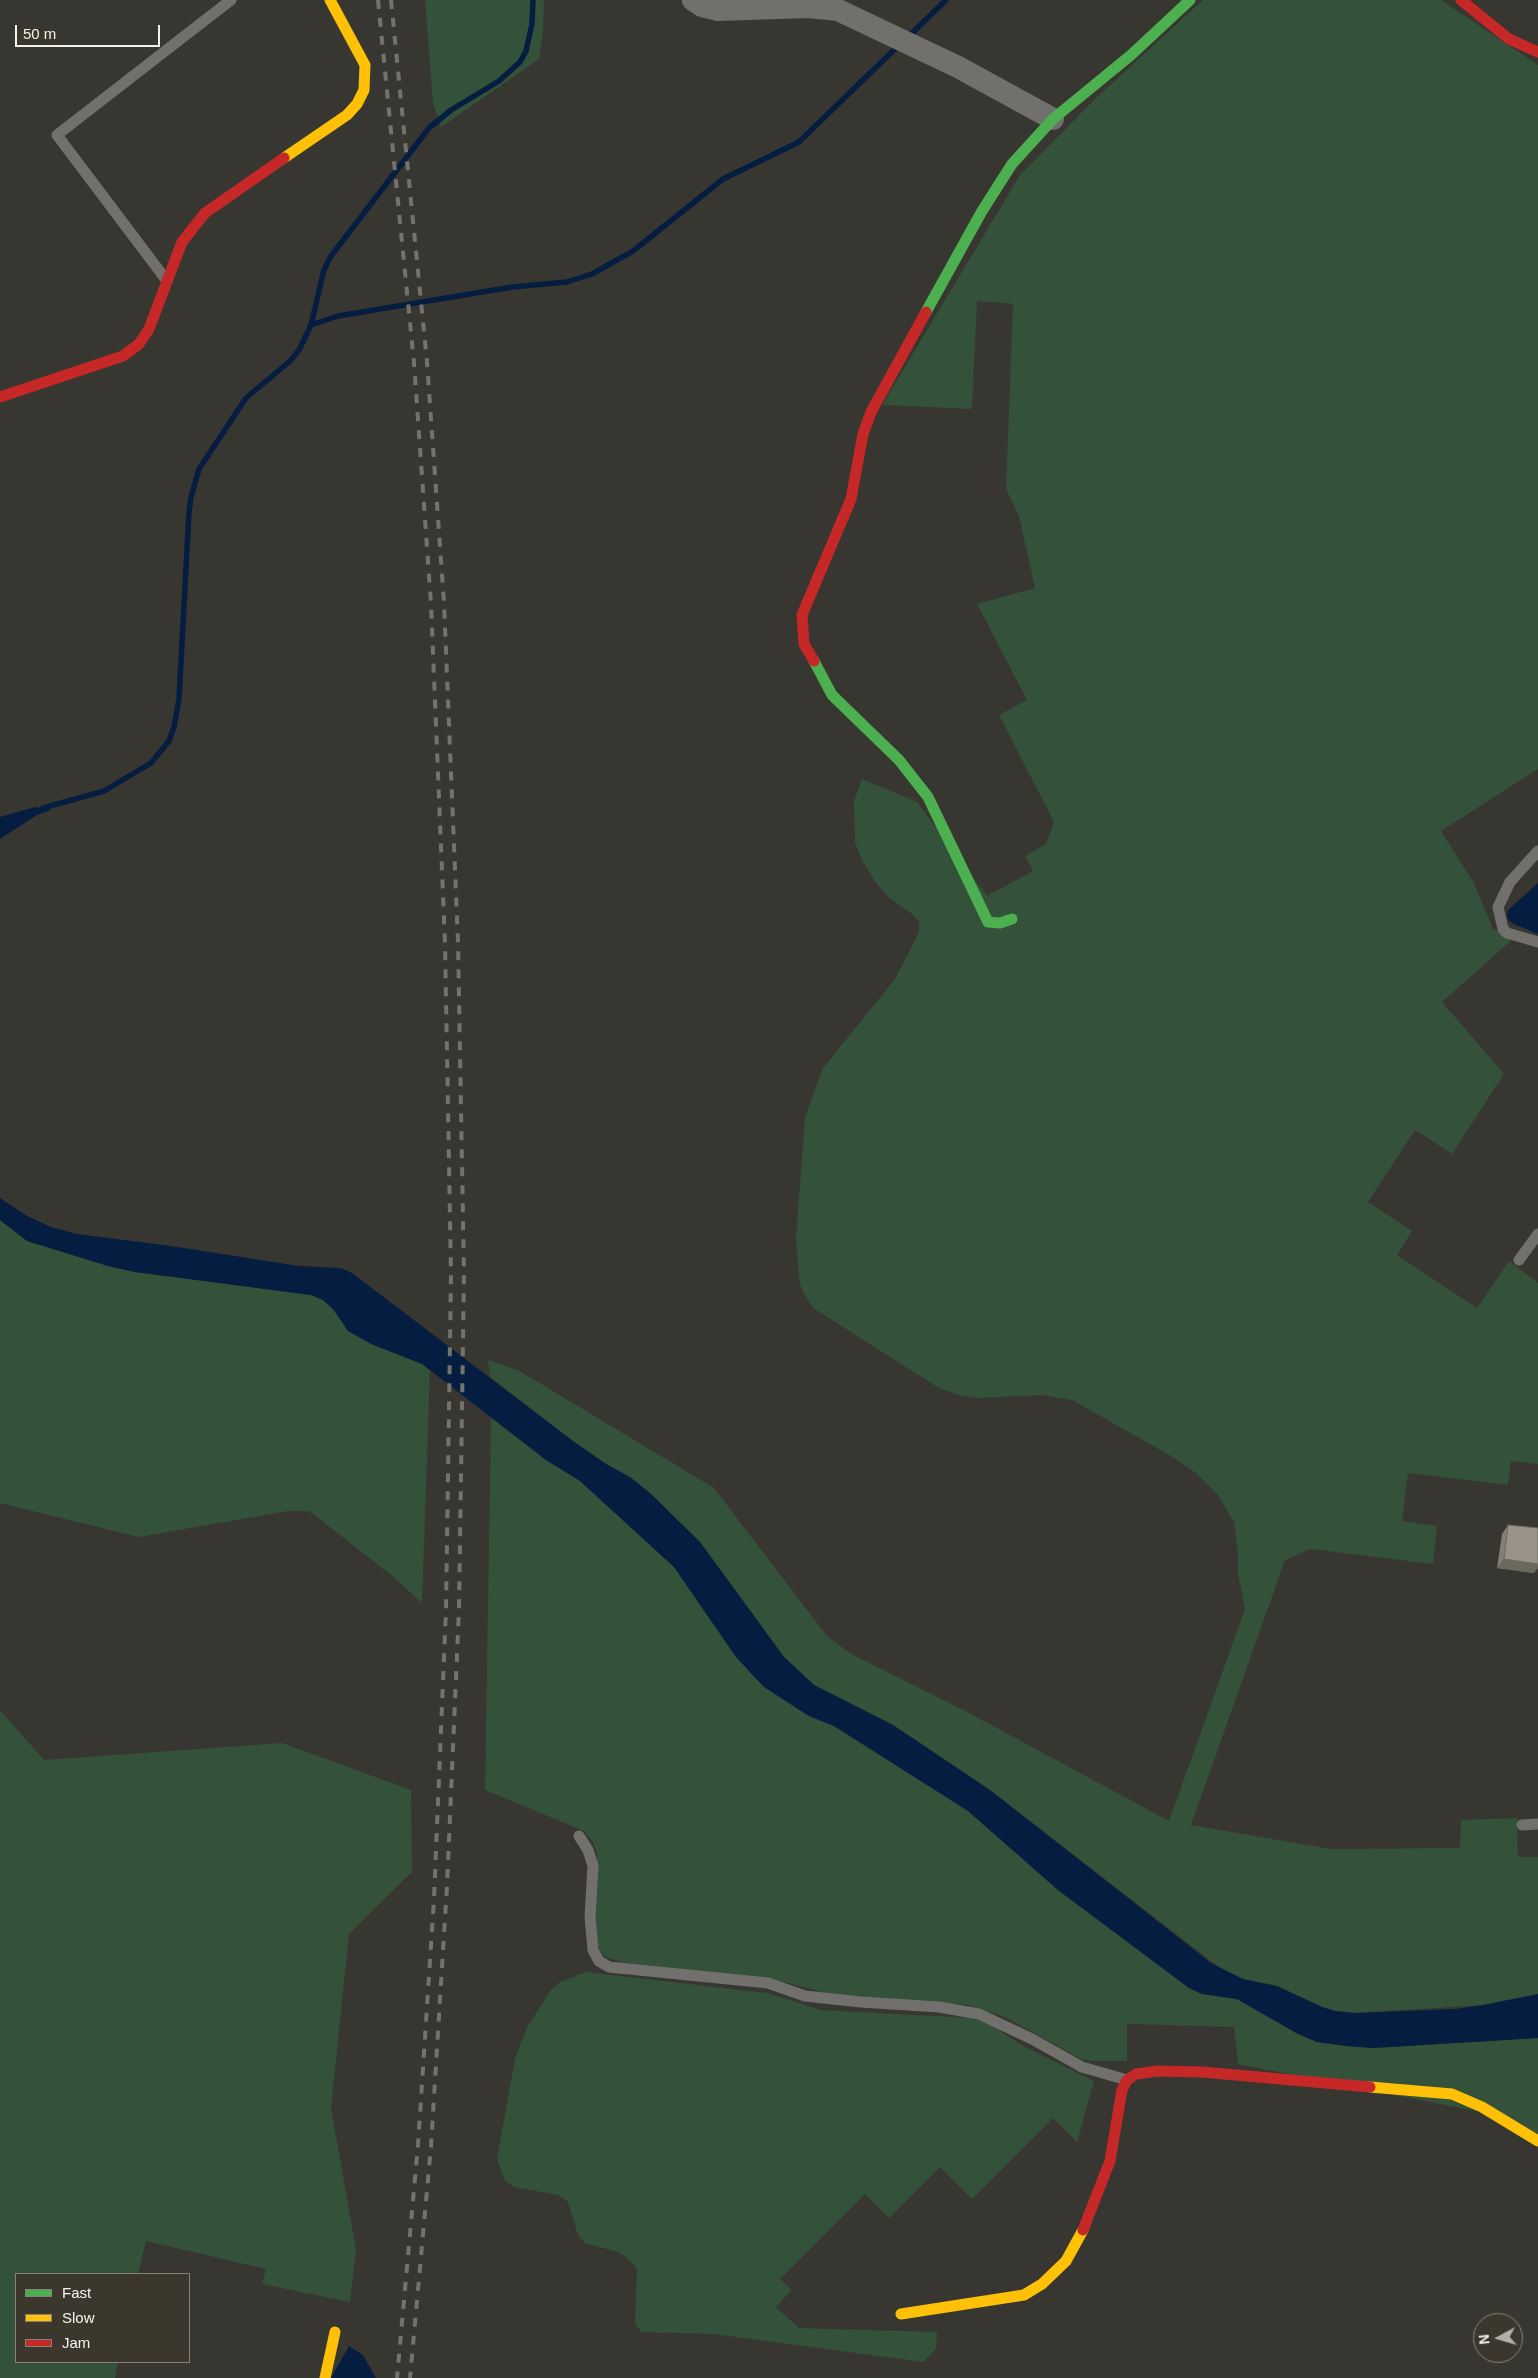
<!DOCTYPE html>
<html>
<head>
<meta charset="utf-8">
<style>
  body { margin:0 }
  #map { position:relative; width:1538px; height:2378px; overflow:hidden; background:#383630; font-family:Arial,sans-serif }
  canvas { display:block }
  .legend { position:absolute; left:15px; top:2273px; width:175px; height:90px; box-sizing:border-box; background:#3c372d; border:1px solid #868279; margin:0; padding:6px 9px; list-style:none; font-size:15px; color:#f5f2ec }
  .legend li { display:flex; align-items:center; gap:10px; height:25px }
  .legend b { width:25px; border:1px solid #868279 }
  .north { position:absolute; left:1473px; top:2313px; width:50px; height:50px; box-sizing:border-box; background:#3c372d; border:1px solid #868279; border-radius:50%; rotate:264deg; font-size:14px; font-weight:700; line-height:20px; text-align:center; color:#f5f2ec }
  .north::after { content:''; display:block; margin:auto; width:18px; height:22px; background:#b3b0aa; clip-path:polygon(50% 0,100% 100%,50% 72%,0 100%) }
  .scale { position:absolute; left:15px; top:25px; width:145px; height:22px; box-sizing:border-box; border:2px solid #f5f2ec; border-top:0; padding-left:6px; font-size:15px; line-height:18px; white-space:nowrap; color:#f5f2ec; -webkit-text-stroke:4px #3c372d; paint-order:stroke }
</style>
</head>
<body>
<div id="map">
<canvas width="1538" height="2378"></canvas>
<ul class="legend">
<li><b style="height:6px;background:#4caf50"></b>Fast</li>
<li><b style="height:6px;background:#ffc107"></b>Slow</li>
<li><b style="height:6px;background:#c62828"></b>Jam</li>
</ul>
<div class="north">N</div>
<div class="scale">50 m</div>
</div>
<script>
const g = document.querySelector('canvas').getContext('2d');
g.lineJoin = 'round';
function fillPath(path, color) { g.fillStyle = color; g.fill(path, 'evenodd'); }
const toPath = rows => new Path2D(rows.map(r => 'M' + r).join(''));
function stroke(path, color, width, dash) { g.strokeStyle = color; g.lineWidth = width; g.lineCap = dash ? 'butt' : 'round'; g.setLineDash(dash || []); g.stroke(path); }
const green = toPath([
  [425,0,544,0,543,31,539,59,441,127,433,103],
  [1203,0,1441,0,1538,65,1538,769,1441,831,1474,883,1493,929,1513,939,1442,1002,1504,1074,1452,1154,1415,1130,1368,1202,1412,1231,1397,1255,1477,1308,1509,1261,1538,1283,1538,1464,1511,1461,1508,1485,1408,1473,1402,1521,1437,1526,1433,1564,1311,1549,1285,1560,1191,1825,1331,1849,1460,1848,1461,1820,1517,1818,1518,1857,1538,1857,1538,1994,1483,2005,1355,2013,1335,2011,1322,2007,1277,1986,1243,1979,1224,1971,990,1790,893,1725,814,1685,784,1657,700,1542,651,1494,630,1477,606,1464,573,1441,490,1377,488,1360,518,1370,714,1488,827,1636,851,1654,973,1715,1169,1821,1245,1609,1238,1574,1238,1553,1234,1522,1218,1495,1196,1473,1171,1456,1072,1400,1042,1395,978,1398,958,1395,939,1388,813,1308,802,1290,799,1280,796,1238,805,1117,823,1068,895,979,919,932,919,922,912,914,887,896,874,880,863,862,855,843,854,801,862,779,917,802,987,896,1033,871,1025,856,1046,844,1054,822,999,715,1027,700,977,604,1035,588,1019,516,1006,489,1013,304,977,301,972,409,882,405,1020,175,1096,98],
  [0,1220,27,1241,108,1266,135,1272,311,1295,323,1300,333,1309,348,1331,422,1364,430,1370,422,1603,390,1574,309,1511,288,1511,139,1537,0,1503],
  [491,1417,546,1460,580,1481,674,1567,736,1657,764,1687,809,1716,834,1726,968,1811,1058,1890,1189,1988,1202,1994,1237,1999,1298,2034,1317,2042,1346,2046,1373,2048,1538,2038,1538,2137,1511,2118,1238,2064,1234,2027,1127,2024,1127,2061,1092,2061,1081,2059,1005,2017,967,2005,838,1996,776,1980,620,1962,604,1956,595,1941,593,1930,597,1853,593,1842,584,1831,485,1790],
  [0,1710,44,1760,282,1743,411,1790,412,1872,349,1934,331,2108,356,2249,350,2302,262,2284,266,2269,146,2241,138,2274,16,2274,16,2362,118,2362,115,2378,0,2378],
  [586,1972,767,1993,821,2010,973,2018,993,2026,1021,2045,1094,2081,1077,2142,1053,2118,972,2199,940,2167,889,2218,865,2194,780,2279,792,2290,776,2307,799,2328,937,2332,936,2349,923,2362,714,2334,641,2332,635,2323,637,2269,627,2258,618,2252,585,2243,578,2235,568,2202,558,2195,514,2187,505,2181,497,2159,515,2059,527,2027,551,1990,560,1982]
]);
const water = toPath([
  [35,807,51,810,37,815,0,839,0,817],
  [1538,883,1538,934,1514,924,1509,921,1507,916,1508,910],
  [0,1198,27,1216,51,1227,77,1234,171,1246,299,1266,340,1268,352,1273,573,1441,606,1464,630,1477,651,1494,700,1542,784,1657,814,1685,893,1725,990,1790,1211,1963,1243,1979,1277,1986,1322,2007,1335,2011,1355,2013,1455,2009,1483,2005,1538,1994,1538,2038,1373,2048,1346,2046,1317,2042,1298,2034,1237,1999,1202,1994,1189,1988,1058,1890,968,1811,834,1726,809,1716,764,1687,736,1657,674,1567,580,1481,546,1460,422,1364,371,1344,348,1331,333,1309,323,1300,311,1295,135,1272,108,1266,27,1241,0,1220],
  [349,2346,363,2355,376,2378,331,2378]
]);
const stream = toPath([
  [908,37,946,0],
  [311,325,338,316,512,287,567,282,592,274,633,251,723,179,799,142,899,45],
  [43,808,104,791,151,763,169,741,174,727,179,699,189,512,191,497,199,469,246,398,290,361,299,350,311,325,324,270,331,256,429,128,451,110,499,81,520,62,526,51,532,24,533,0]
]);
const lane = toPath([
  [167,281,57,135,231,0],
  [1538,851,1510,882,1498,907,1503,929,1507,933,1538,942],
  [1519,1260,1538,1234],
  [1522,1825,1538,1824],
  [579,1836,588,1850,593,1866,590,1917,593,1950,599,1961,609,1967,768,1983,805,1996,861,2002,939,2007,979,2014,1032,2039,1082,2067,1127,2080]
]);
const street = toPath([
  [693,0,702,6,718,10,808,7,838,10,958,67,1053,119]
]);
const fast = toPath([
  [926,312,982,211,1012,164,1053,119,1131,55,1190,0],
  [814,661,832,695,899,760,928,797,988,922,1000,923,1012,919]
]);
const slow = toPath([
  [284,158,347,115,357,104,364,90,365,65,330,0],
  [1370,2087,1452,2094,1482,2107,1538,2141],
  [901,2314,1024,2295,1042,2284,1066,2261,1083,2230],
  [325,2378,335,2332]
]);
const jam = toPath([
  [1461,0,1509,39,1538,52],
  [0,397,123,356,139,344,149,329,182,242,205,213,284,158],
  [814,661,804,644,802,615,851,499,863,434,871,412,926,312],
  [1083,2230,1110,2161,1122,2090,1127,2080,1136,2074,1158,2071,1202,2072,1370,2087]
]);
const rail = toPath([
  [378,0,414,363,431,604,445,943,451,1275,446,1609,434,1899,418,2145,397,2378],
  [391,0,427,362,444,603,458,942,464,1275,459,1609,447,1886,431,2146,410,2378]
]);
const wall = toPath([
  [1508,1525,1534,1573,1497,1568,1502,1534]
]);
const shadedWall = toPath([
  [1504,1559,1538,1564,1538,1568,1534,1573,1497,1568]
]);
const building = toPath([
  [1508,1525,1538,1528,1538,1564,1504,1559,1508,1525]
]);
fillPath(green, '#345139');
fillPath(water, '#051d40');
stroke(stream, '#051d40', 5.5);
stroke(lane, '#71706c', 11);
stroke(street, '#71706c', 22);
stroke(fast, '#4caf50', 11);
stroke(slow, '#ffc107', 11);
stroke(jam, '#c62828', 11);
stroke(rail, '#73726d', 4, [9, 9]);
fillPath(wall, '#847f74');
fillPath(shadedWall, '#6b685e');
fillPath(building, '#999487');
stroke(building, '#6b685e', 1);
</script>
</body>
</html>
